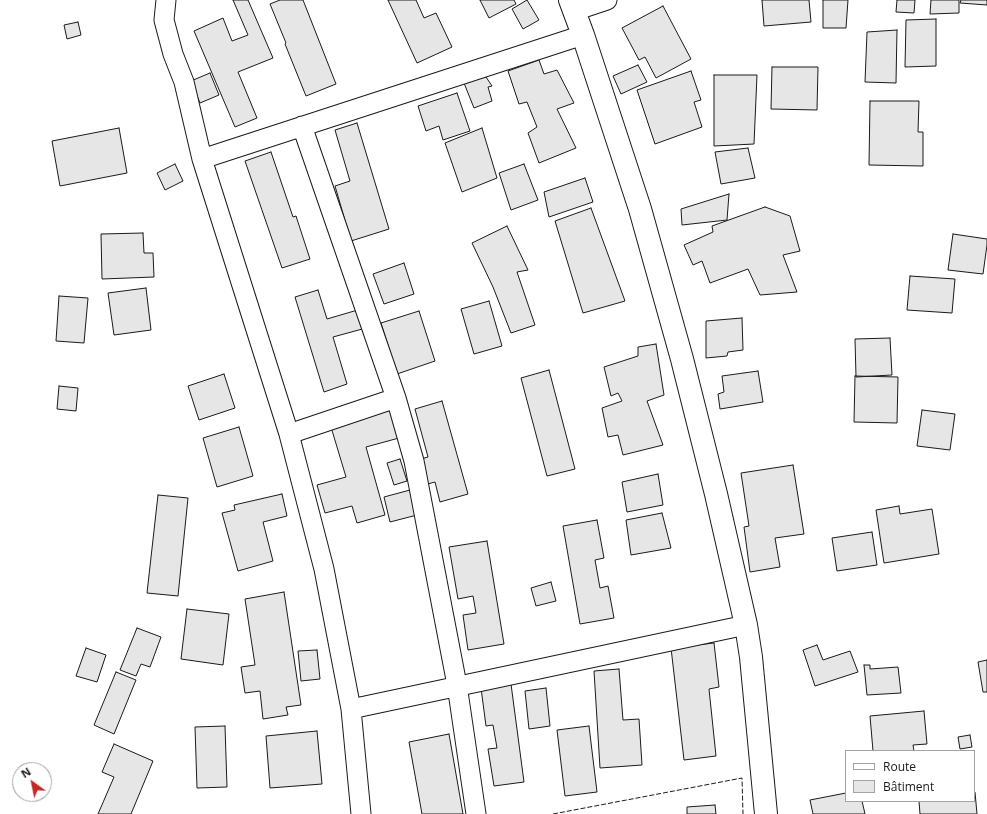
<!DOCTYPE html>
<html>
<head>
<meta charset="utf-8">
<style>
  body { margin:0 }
  #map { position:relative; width:987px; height:814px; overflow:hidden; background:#fff; font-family:"Open Sans",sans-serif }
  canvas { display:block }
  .legend { position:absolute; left:845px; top:750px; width:130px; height:52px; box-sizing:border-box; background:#fff; border:1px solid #a3a3a3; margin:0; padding:5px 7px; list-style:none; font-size:12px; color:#1a1a1a }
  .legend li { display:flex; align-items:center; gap:8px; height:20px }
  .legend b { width:20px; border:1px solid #a3a3a3 }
  .north { position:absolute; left:12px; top:762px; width:40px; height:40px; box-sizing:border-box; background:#fff; border:1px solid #a3a3a3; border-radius:50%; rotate:327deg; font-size:11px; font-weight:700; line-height:16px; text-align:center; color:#1a1a1a }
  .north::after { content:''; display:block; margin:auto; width:14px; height:18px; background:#c62828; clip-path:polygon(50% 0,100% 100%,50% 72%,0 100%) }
</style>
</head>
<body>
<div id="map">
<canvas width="987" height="814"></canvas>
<ul class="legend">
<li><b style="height:5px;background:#fff"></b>Route</li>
<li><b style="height:11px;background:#e6e6e6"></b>Bâtiment</li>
</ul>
<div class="north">N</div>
</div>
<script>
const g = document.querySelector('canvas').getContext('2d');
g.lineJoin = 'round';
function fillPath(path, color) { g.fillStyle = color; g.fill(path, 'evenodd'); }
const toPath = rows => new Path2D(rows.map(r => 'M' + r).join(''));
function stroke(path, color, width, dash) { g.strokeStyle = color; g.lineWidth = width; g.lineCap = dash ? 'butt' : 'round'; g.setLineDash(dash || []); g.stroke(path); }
const building = toPath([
  [233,0,248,0,273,58,238,72,257,118,235,127,194,31,223,18,232,41,248,35,233,0],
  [280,0,303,0,336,84,306,96,285,44,286,43,270,4,280,0],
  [388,0,416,0,424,18,436,13,452,47,417,63,388,0],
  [480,0,514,0,516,4,489,18,480,0],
  [527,0,539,20,523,29,512,9,527,0],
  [762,0,809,0,811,22,764,26,762,0],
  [823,0,848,0,846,28,823,28,823,0],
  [897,0,915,0,914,13,896,12,897,0],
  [931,0,959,0,959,13,930,14,931,0],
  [961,0,987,0,987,5,960,3,961,0],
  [663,6,691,59,656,78,645,57,639,60,622,28,663,6],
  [936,19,936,66,905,67,906,20,936,19],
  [78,22,81,35,67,39,64,25,78,22],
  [897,30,896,83,865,82,867,32,897,30],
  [539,60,544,74,557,70,574,103,557,109,576,148,539,163,528,133,537,127,527,102,519,104,508,71,539,60],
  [638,65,647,82,621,94,613,76,638,65],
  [772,67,818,67,817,110,771,109,772,67],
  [691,71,701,100,694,102,702,127,655,144,637,90,691,71],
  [210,73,219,95,200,103,191,81,210,73],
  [714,75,757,75,754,144,714,146,714,75],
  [479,76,486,77,492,86,488,87,492,101,474,108,464,83,479,76],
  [457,93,470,131,443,140,439,126,426,131,418,106,457,93],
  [870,101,919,101,918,132,923,132,923,166,869,165,870,101],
  [357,123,389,229,351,241,335,186,350,181,335,130,357,123],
  [119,128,127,173,60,186,52,141,119,128],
  [482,128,497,178,462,192,445,143,482,128],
  [748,148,755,178,721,184,715,152,748,148],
  [271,152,293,217,296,216,310,259,282,268,245,161,271,152],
  [175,164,183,181,165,190,157,173,175,164],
  [524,164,538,200,511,210,499,173,524,164],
  [585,178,593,202,549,217,544,192,585,178],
  [729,194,727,220,682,225,681,209,729,194],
  [765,207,790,216,800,251,783,255,797,292,760,295,748,269,710,283,702,261,693,265,684,245,713,232,712,226,765,207],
  [591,208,625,301,583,313,555,221,591,208],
  [507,226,528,270,517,272,535,325,511,333,493,287,472,243,507,226],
  [143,233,144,253,153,253,154,277,102,279,101,234,143,233],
  [953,234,987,239,987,245,983,274,948,270,953,234],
  [404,263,414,294,384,304,373,274,404,263],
  [910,276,955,279,952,313,907,310,910,276],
  [146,288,151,330,114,335,108,293,146,288],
  [318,290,327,319,361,309,366,328,333,337,347,384,324,392,295,297,318,290],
  [59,296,88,298,84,343,56,341,59,296],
  [489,301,502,346,474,354,461,309,489,301],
  [419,311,435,361,397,374,381,323,419,311],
  [742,318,743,350,728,352,727,356,706,358,706,321,742,318],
  [890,338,892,375,856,377,855,339,890,338],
  [656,344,664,395,647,401,663,445,623,455,618,435,608,437,602,408,622,401,618,393,611,396,604,367,638,356,638,347,656,344],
  [549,370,575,469,547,476,521,378,549,370],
  [758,371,763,402,720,409,718,394,724,392,722,376,758,371],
  [224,374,235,408,199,420,188,386,224,374],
  [855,376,898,377,897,423,854,422,855,376],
  [59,386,78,388,76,411,57,409,59,386],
  [442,401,468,494,440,502,435,482,424,485,417,460,428,457,415,409,442,401],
  [391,409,399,438,366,447,385,515,357,523,352,506,325,513,317,485,346,477,331,427,391,409],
  [922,410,955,414,950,450,917,446,922,410],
  [239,427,253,476,217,487,203,438,239,427],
  [400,459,407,481,394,485,387,463,400,459],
  [793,465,804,534,775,538,780,567,750,572,744,527,749,526,741,473,793,465],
  [658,474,663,505,627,512,622,482,658,474],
  [410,490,417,515,390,522,384,497,410,490],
  [282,494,287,516,263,522,273,561,238,571,222,513,235,510,234,505,282,494],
  [158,495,188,498,178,596,147,593,158,495],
  [899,506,900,514,932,509,939,554,884,563,876,510,899,506],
  [662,513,671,548,631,555,626,520,662,513],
  [597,520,604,558,595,560,600,588,608,586,614,618,580,624,563,526,597,520],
  [872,532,877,565,837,571,832,538,872,532],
  [487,541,504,644,468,650,463,615,476,613,473,596,458,599,449,547,487,541],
  [551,582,556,601,536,606,531,588,551,582],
  [284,592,301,705,286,707,288,715,263,719,260,691,245,693,241,667,255,665,245,599,284,592],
  [187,609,229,614,223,665,181,659,187,609],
  [137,628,161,637,150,667,141,664,136,676,120,670,137,628],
  [714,643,719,687,709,689,716,756,684,760,671,648,714,643],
  [817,645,823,660,850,651,858,672,815,686,803,650,817,645],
  [86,648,106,655,97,682,76,676,86,648],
  [317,650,320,679,301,681,298,651,317,650],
  [987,660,987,692,983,692,978,662,987,660],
  [864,665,870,665,870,669,898,667,901,693,867,695,864,665],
  [619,669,623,720,639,719,642,765,600,768,594,671,619,669],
  [116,672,136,680,114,734,94,725,116,672],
  [511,684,524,782,494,786,488,749,497,748,493,725,486,726,481,688,511,684],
  [546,688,550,726,529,729,525,691,546,688],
  [924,711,927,744,913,745,914,751,873,751,870,716,924,711],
  [225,726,227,787,197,788,195,727,225,726],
  [589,726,597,792,565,796,557,730,589,726],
  [317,731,322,784,270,788,266,736,317,731],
  [449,734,463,814,422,814,409,742,449,734],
  [970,735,972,747,960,749,958,737,970,735],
  [114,744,153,761,131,814,98,814,114,777,102,772,114,744],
  [974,792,975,792,977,814,920,814,919,801,974,801,974,792],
  [846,793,846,801,862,801,865,814,813,814,810,800,846,793],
  [715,805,716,814,687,814,687,807,715,805]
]);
const minor = toPath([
  [166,0,164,20,173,54,184,82,202,159,289,434,324,569,351,709,361,814],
  [574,11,607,0],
  [302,126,396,398,414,461,457,685,476,814],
  [202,159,583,35],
  [289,434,396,398],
  [351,709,746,625]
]);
const tertiary = toPath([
  [570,0,583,35,640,209,682,359,716,494,746,625,751,657,766,814]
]);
const fence = toPath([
  [553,814,742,778,743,814]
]);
fillPath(building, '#e6e6e6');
stroke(building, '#1a1a1a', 1);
stroke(minor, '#1a1a1a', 21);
stroke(tertiary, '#1a1a1a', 24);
stroke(minor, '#fff', 19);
stroke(tertiary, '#fff', 22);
stroke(fence, '#1a1a1a', 1, [5, 2]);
</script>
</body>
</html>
